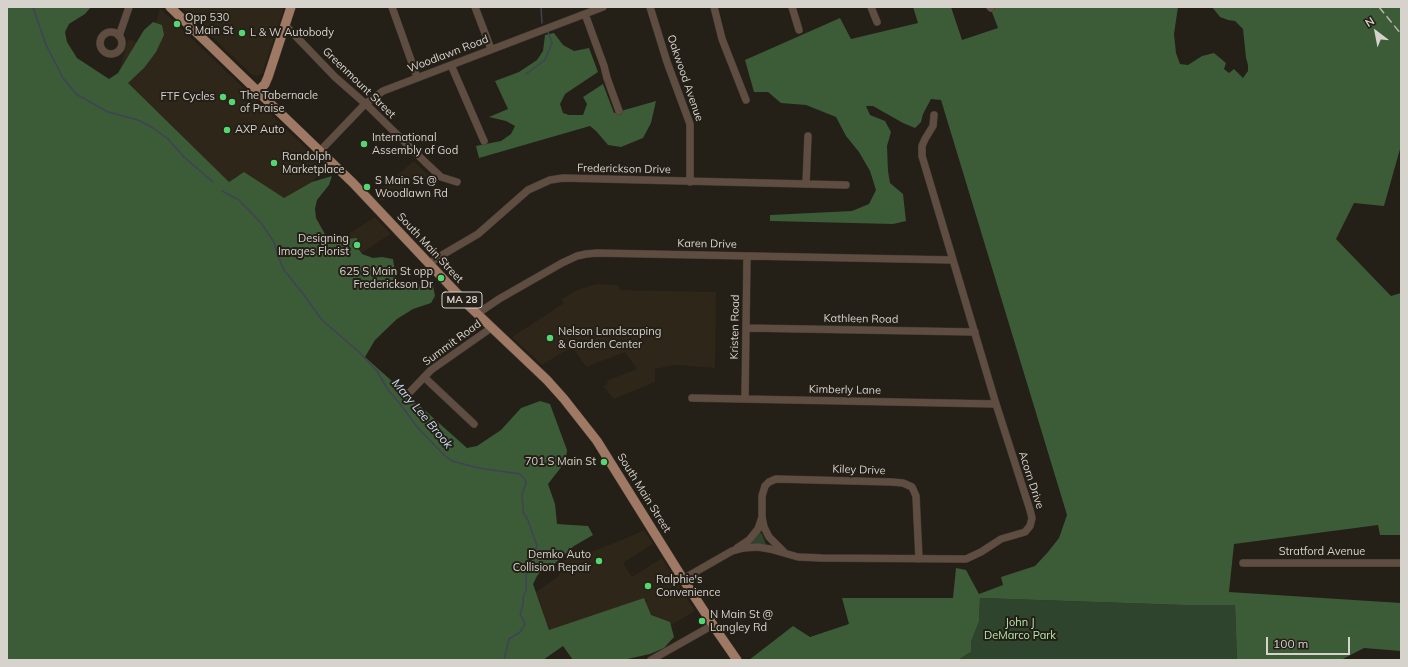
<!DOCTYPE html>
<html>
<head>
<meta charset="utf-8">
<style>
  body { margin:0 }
  #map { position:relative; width:1408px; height:667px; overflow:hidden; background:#241f17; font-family:Mulish,sans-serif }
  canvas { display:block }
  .frame { position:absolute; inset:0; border:8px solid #d6d3cd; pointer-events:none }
  .north { position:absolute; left:1356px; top:12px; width:40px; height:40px; -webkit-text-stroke:3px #241f17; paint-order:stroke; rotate:328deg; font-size:11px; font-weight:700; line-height:16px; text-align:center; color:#d6d3cd }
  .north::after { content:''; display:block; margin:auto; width:14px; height:18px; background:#d6d3cd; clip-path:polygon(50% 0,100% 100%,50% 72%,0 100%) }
  .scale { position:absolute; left:1266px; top:637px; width:84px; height:18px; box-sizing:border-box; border:2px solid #d6d3cd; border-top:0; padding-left:5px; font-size:12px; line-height:14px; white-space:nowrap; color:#d6d3cd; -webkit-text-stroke:3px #241f17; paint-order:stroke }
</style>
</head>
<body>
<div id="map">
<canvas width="1408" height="667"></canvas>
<div class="frame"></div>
<div class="north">N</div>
<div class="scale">100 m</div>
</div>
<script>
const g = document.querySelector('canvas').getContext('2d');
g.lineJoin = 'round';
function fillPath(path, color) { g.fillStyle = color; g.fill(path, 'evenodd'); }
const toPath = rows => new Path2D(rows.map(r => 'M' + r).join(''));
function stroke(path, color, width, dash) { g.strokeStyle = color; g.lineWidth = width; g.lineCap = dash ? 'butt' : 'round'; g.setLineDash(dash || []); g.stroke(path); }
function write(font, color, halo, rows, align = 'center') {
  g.font = font + ' Mulish,sans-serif'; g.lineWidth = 4; g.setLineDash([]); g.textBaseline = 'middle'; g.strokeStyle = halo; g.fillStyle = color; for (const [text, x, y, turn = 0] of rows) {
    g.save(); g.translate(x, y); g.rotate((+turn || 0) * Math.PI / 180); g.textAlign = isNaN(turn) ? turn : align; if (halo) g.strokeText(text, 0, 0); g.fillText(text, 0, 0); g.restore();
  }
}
const built = toPath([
  [181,7,281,7,284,8,262,74,257,76,251,74],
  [160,8,326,167,280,218,236,176,220,193,110,105,128,39,149,46],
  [414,161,430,177,381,201,374,194],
  [375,217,391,234,318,281,304,262],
  [597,284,618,285,620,290,716,292,715,368,675,365,655,369,655,382,614,399,603,386,608,384,606,381,637,369,625,352,586,367,573,348,565,351,542,365,512,337,564,303,561,299,580,289],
  [644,530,653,544,623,563,632,577,662,558,695,611,656,634,637,607,647,602,647,600,550,633,536,592,559,576,558,575,564,570,560,564,566,559,567,556,574,551,578,553,585,551,586,554,629,537]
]);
const green = toPath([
  [759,532,762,534,766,544,751,544,750,543],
  [980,598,1184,605,1235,605,1237,660,958,660,971,652,971,642,979,622]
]);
const forest = toPath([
  [7,7,91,7,85,14,69,24,65,32,67,42,77,58,109,79,118,73,144,30,153,22,162,25,164,35,156,52,144,68,128,83,229,182,244,172,284,198,312,182,332,176,329,185,317,200,315,209,316,218,326,236,336,240,357,238,357,247,362,254,373,258,382,257,393,259,396,279,403,286,413,288,423,285,433,286,435,296,431,303,413,309,397,319,375,340,365,357,467,448,477,446,501,430,521,408,540,401,550,404,567,450,566,461,548,484,555,504,557,524,588,526,593,535,574,546,551,567,543,569,537,576,533,584,549,630,644,598,651,615,670,622,674,637,664,648,650,654,623,660,573,660,563,646,543,660,7,660],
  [913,7,951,7,962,40,998,28,990,7,1178,7,1174,34,1176,53,1180,64,1188,65,1202,56,1214,53,1226,63,1224,69,1229,73,1234,69,1243,78,1248,71,1248,65,1246,58,1243,29,1235,21,1228,20,1220,17,1212,7,1401,7,1401,150,1400,149,1384,206,1354,203,1336,239,1391,296,1401,293,1401,535,1380,535,1378,525,1234,544,1229,592,1401,603,1401,651,1364,648,1341,660,1237,660,1235,605,1184,605,980,598,979,622,971,642,971,652,958,660,749,660,793,626,810,637,849,624,842,598,953,598,956,568,966,570,979,594,1003,585,1001,577,1035,566,1048,552,1059,538,1067,515,941,100,931,99,923,114,921,122,915,128,903,123,873,106,866,106,870,115,885,121,891,132,887,146,888,171,890,183,903,194,906,221,893,224,770,221,770,215,852,211,869,204,876,190,870,171,859,152,846,136,836,117,806,105,781,103,768,92,754,92,745,60,840,18,851,39,918,23],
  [554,33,563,45,574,51,589,48,598,72,565,94,560,104,563,113,569,115,583,115,587,104,583,97,603,84,614,113,656,101,651,123,643,138,621,147,608,145,596,131,590,126,479,158,476,146,501,141,511,134,515,126,506,121,489,117,508,109,495,81,519,72,537,60,543,51,545,35]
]);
const stream = toPath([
  [33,7,46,45,63,78,76,94,108,112,138,120,153,128,168,139,184,157,213,182],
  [541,7,542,23],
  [526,74,545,60,552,43,548,32],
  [222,191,239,200,261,223,274,242,278,256,284,270,304,295,322,320,359,352,377,371,388,390,401,405,417,427,444,455,452,461,479,468,520,474,525,479,526,483,522,494,523,512,528,520,537,546,526,575,526,591,523,597,523,605,520,614,525,624,520,632,509,639,504,660]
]);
const minor = toPath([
  [392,7,417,77],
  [475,7,491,49],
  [650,7,667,62,690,124,690,182],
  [714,7,722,39,746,100],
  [792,7,799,30],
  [871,7,877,22],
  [990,7,991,8],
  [585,14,604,66,607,78,619,111],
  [285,25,335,77,368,106,425,162,441,177,457,182],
  '100 43a11 11 0 1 1 22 0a11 11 0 1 1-22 0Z',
  [119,36,129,7],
  [451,65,484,141],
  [320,151,365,104,383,91,603,7],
  [806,184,808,136],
  [429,264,437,258,478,234,528,190,550,180,563,178,846,185],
  [477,314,499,299,562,263,577,256,586,254,597,253,953,260],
  [746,328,975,332],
  [424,377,474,424],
  [408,394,431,370,491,328],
  [692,398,996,404],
  [745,398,747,256],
  [737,548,749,540,758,529,762,517],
  [784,552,769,537,764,527,762,517,762,496,765,486,769,482,776,479,892,482,903,483,912,487,916,496,919,559],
  [1243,563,1401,563],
  [683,579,732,551,743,548,758,547,770,549,798,557,822,558,966,559,981,552,1001,539,1025,532,1030,526,1032,518,1030,510,996,404,922,156,922,146,925,139,933,126,934,115],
  [651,660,713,625]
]);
const major = toPath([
  [170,7,353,183,469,306,547,380,564,399,597,441,683,579,719,634,737,660],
  [258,91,265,84,268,77,291,7]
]);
const rail = toPath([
  [1379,7,1401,34]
]);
const markers = [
  [177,24,4,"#55d672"],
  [242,33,4,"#55d672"],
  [223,97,4,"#55d672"],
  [232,102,4,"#55d672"],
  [227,130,4,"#55d672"],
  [364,144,4,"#55d672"],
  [274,163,4,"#55d672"],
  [367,187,4,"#55d672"],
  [357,245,4,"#55d672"],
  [441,278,4,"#55d672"],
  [550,338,4,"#55d672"],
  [604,462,4,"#55d672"],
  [599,561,4,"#55d672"],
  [648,586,4,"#55d672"],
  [702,621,4,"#55d672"]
];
const shields = [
  [462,300,40]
];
const shieldNames = [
  ["MA 28",462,300]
];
const poiNames = [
  ["Opp 530",185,18],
  ["S Main St",185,31],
  ["L & W Autobody",250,33],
  ["The Tabernacle",240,96],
  ["of Praise",240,109],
  ["FTF Cycles",215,97,"right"],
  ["AXP Auto",235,130],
  ["International",372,138],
  ["Assembly of God",372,151],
  ["Randolph",282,157],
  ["Marketplace",282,170],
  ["S Main St @",375,181],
  ["Woodlawn Rd",375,194],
  ["Designing",349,239,"right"],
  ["Images Florist",349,252,"right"],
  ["625 S Main St opp",433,272,"right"],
  ["Frederickson Dr",433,285,"right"],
  ["Nelson Landscaping",558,332],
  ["& Garden Center",558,345],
  ["701 S Main St",596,462,"right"],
  ["Demko Auto",591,555,"right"],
  ["Collision Repair",591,568,"right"],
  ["Ralphie's",656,580],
  ["Convenience",656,593],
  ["N Main St @",710,615],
  ["Langley Rd",710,628]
];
const streetNames = [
  ["Woodlawn Road",448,54,-21],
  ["Oakwood Avenue",685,78,71],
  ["Greenmount Street",359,83,44],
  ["Frederickson Drive",624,169,1],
  ["Karen Drive",707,244,1],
  ["South Main Street",430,248,47],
  ["Kathleen Road",861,319,1],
  ["Kristen Road",735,327,-89],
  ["Summit Road",452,343,-36],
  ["Kimberly Lane",845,390,1],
  ["Kiley Drive",859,470,2],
  ["Acorn Drive",1031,480,72],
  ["South Main Street",644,493,58],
  ["Stratford Avenue",1322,552]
];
const parkNames = [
  ["John J",1020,623],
  ["DeMarco Park",1020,636]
];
const waterNames = [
  ["Mary Lee Brook",422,414,50]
];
fillPath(built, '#2e2618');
fillPath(green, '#2f442c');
fillPath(forest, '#3c5b37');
stroke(stream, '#404355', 1.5);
stroke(minor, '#403c34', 8);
stroke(major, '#403c34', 10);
stroke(minor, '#604d42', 7);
stroke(major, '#a07964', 9);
stroke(rail, '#b8b4ae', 1.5, [8, 4]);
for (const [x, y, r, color] of markers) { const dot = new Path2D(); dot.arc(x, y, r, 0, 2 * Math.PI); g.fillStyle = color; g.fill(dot); stroke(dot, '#241f17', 1.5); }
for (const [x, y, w] of shields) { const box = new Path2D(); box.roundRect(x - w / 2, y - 8, w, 16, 3); g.fillStyle = '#241f17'; g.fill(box); stroke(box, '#d6d3cd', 1); }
write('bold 10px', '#d6d3cd', null, shieldNames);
write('11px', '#d6d3cd', '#241f17', poiNames, 'left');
write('11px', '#d6d3cd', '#241f17', streetNames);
write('11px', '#b6eaae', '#241f17', parkNames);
write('italic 12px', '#c8daf3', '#241f17', waterNames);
</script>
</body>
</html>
